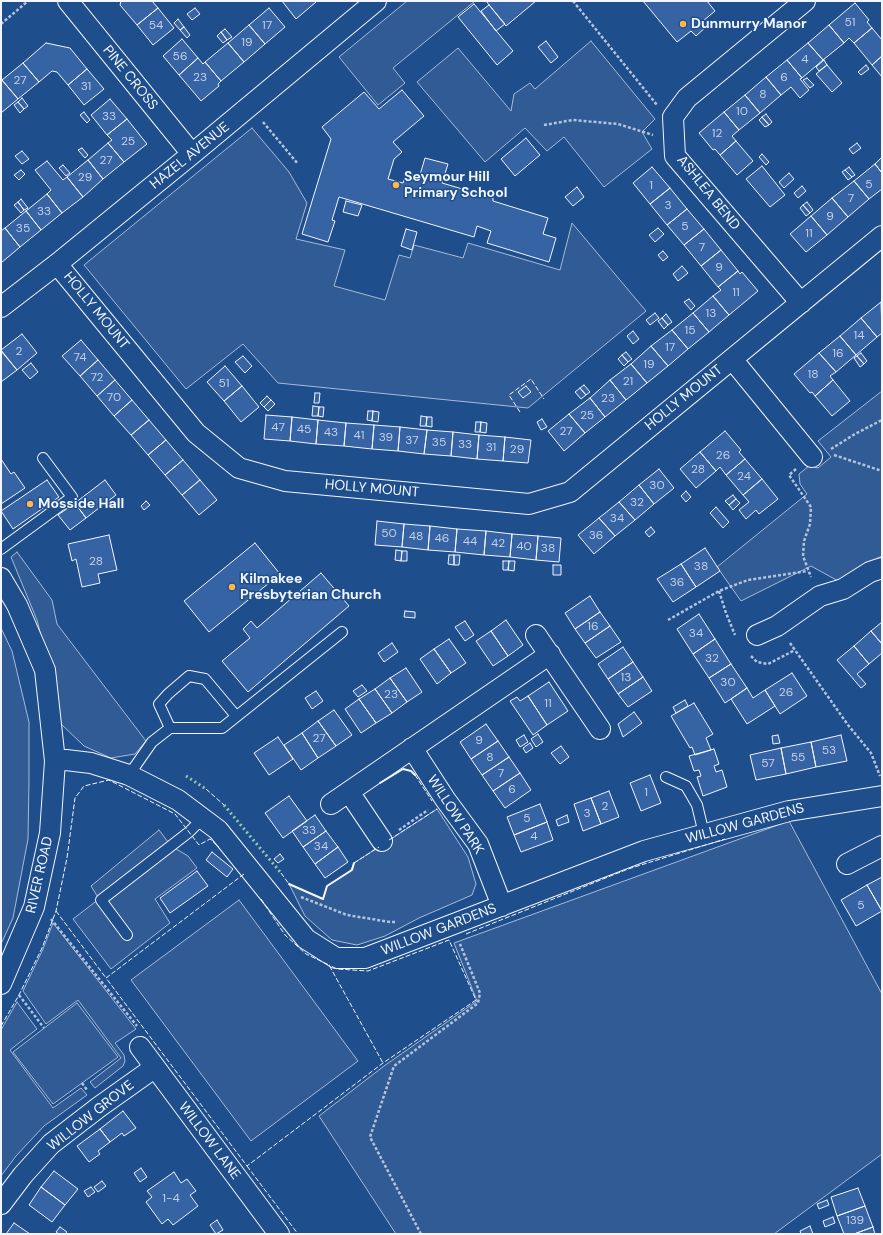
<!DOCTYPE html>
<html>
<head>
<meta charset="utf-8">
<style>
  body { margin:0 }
  #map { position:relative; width:883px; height:1235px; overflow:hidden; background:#1f4e8c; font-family:"DM Sans",sans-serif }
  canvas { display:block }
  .frame { position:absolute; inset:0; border:2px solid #f2f6ff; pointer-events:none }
</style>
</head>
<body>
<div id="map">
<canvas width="883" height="1235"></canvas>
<div class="frame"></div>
</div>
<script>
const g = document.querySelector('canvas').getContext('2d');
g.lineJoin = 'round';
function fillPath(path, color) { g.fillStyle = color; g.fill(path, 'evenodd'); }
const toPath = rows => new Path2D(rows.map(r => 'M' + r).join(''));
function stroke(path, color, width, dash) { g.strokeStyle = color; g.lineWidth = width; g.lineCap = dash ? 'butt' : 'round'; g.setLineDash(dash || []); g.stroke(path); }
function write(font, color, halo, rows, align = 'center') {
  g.font = font + ' "DM Sans",sans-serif'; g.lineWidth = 3; g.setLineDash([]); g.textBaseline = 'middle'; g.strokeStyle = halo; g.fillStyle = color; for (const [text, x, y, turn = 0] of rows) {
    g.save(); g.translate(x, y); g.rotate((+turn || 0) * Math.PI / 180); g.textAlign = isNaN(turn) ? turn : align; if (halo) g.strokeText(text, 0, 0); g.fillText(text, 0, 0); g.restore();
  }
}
const built = toPath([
  [407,1,475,1,393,68,405,83,378,105,339,57,407,1],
  [591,41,655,119,642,132,652,149,604,187,564,137,547,151,525,128,485,162,417,82,458,48,511,111,514,94,530,83,535,89,591,41],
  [252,128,289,172,307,203,296,239,345,250,334,286,385,300,399,255,410,258,414,245,463,258,468,243,560,270,572,223,646,311,528,408,278,383,243,344,186,389,84,265,252,128],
  [882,391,882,556,866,564,840,582,811,566,741,601,717,567,807,494,800,484,799,474,809,466,818,468,831,457,818,441,882,391],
  [17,552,52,600,57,624,146,741,135,754,111,758,84,746,59,722,52,679,37,620,11,557,17,552],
  [1,628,12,651,29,722,29,780,28,839,13,918,1,944,1,628],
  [437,809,468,857,476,884,472,895,419,918,385,936,357,945,332,940,305,916,289,884,323,899,327,886,351,870,354,863,437,809],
  [789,821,882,994,882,1154,774,1234,396,1234,319,1116,384,1066,477,1001,454,943,789,821],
  [159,830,171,846,188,856,197,868,155,899,170,923,111,969,73,919,99,899,91,886,159,830],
  [239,900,358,1061,251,1141,131,980,239,900],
  [53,923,136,1029,115,1043,124,1055,125,1061,123,1066,95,1088,90,1082,121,1058,78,1000,46,1024,23,991,43,949,53,923],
  [17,1002,37,1029,10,1050,53,1108,81,1088,87,1095,44,1126,16,1156,1,1176,1,1030,17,1002],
  [77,1003,118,1057,53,1104,13,1052,77,1003]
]);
const building = toPath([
  [121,1,152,1,158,8,137,25,120,5,121,1],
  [282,1,316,1,316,2,296,19,282,1],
  [486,1,536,1,506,26,486,1],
  [643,1,707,1,715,11,703,21,707,26,696,36,691,31,677,42,643,1],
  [855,3,869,20,867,22,872,28,854,43,849,38,844,43,829,25,855,3],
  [474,4,513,51,497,65,458,17,474,4],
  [489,5,505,24,496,31,481,11,489,5],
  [158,8,174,28,153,45,137,25,158,8],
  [195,8,200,14,192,20,187,14,195,8],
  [269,8,285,27,265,44,249,25,269,8],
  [178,19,184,27,180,30,174,23,178,19],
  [249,25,265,44,244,62,228,43,249,25],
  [829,25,844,43,823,60,808,43,829,25],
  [184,27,190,35,187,38,180,30,184,27],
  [872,28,882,40,882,56,872,65,854,43,872,28],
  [225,29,232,37,227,40,221,32,225,29],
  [221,32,227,40,223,43,217,36,221,32],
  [182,39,198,58,179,75,163,56,182,39],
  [546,41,558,57,551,63,538,47,546,41],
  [46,43,70,48,87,69,68,85,57,72,52,71,39,82,23,63,46,43],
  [228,43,244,62,221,81,205,62,228,43],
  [808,43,823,60,802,78,787,60,808,43],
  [882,56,882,77,872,65,882,56],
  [198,58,203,64,205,62,221,81,218,84,219,86,201,101,179,75,198,58],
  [787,60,802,78,800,79,809,90,800,98,791,87,781,95,766,77,787,60],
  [824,60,827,65,819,71,816,67,824,60],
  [23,63,39,82,18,99,2,80,23,63],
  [827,65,842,83,832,92,816,74,827,65],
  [866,65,869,69,861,75,858,72,866,65],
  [87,69,104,89,84,105,68,85,87,69],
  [766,77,781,95,760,113,745,95,766,77],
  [807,78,814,85,810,88,803,80,807,78],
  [1,80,2,80,18,99,1,113,1,80],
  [402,90,424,116,393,142,402,152,394,159,388,179,403,183,407,172,419,178,425,158,448,164,442,183,493,198,493,201,548,218,543,234,556,238,549,262,487,243,491,231,477,226,474,237,339,197,332,220,335,221,328,242,302,234,331,139,322,127,364,92,379,109,402,90],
  [745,95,760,113,739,130,724,112,745,95],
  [22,98,28,106,24,109,18,102,22,98],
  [110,99,127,119,107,135,91,115,110,99],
  [18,102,24,109,20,113,14,105,18,102],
  [84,112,90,120,87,123,80,115,84,112],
  [724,112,739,130,732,136,736,141,720,155,715,149,713,150,699,133,724,112],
  [766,114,772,122,769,125,762,117,766,114],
  [762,117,769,125,765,127,759,120,762,117],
  [127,119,147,144,124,162,108,143,112,140,107,135,127,119],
  [526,138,540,155,515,176,501,159,526,138],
  [736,141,753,161,737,175,720,155,736,141],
  [108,143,124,162,103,179,88,160,108,143],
  [857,143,861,148,853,154,849,149,857,143],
  [82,148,88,155,85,158,78,150,82,148],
  [22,151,29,159,22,164,15,156,22,151],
  [762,154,769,162,766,165,759,157,762,154],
  [882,157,882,173,875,164,882,157],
  [88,160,103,179,83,197,67,177,88,160],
  [47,161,63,180,67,177,83,197,62,213,47,194,51,190,35,170,47,161],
  [875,164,882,173,882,189,869,199,854,181,875,164],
  [63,165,70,173,66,176,59,168,63,165],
  [762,166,785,195,770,207,746,179,762,166],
  [652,167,670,188,650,204,633,183,652,167],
  [849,167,855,175,852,177,845,170,849,167],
  [21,170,25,174,19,180,14,175,21,170],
  [845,170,852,177,848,180,842,172,845,170],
  [789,173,794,179,784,188,779,182,789,173],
  [854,181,869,199,848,217,832,198,854,181],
  [802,186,806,191,798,198,794,193,802,186],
  [577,187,584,197,573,206,565,197,577,187],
  [670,188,687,209,667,225,650,204,670,188],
  [47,194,62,213,41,230,26,211,47,194],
  [832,198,848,217,827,235,811,216,832,198],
  [21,199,28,208,24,210,18,202,21,199],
  [346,201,362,205,358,216,343,212,346,201],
  [18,202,24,210,21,213,14,205,18,202],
  [807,202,813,210,810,213,803,205,807,202],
  [803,205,810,213,806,216,800,208,803,205],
  [687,209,704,229,684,245,667,225,687,209],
  [26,211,41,230,20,247,5,228,26,211],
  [811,216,827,235,806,252,790,234,811,216],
  [5,228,20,247,1,263,1,231,5,228],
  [658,228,664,234,655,242,649,235,658,228],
  [406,229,417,232,412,250,401,246,406,229],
  [704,229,721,250,701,266,684,245,704,229],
  [721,250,738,271,718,287,701,266,721,250],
  [663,251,668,257,663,261,658,255,663,251],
  [682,266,688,273,678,281,673,274,682,266],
  [738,271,740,274,742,272,758,291,729,315,713,296,721,290,718,287,738,271],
  [713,296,729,315,709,332,693,313,713,296],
  [689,299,695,306,691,310,684,302,689,299],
  [881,302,882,333,877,337,861,318,881,302],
  [655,313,659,318,650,325,646,320,655,313],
  [693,313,709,332,688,349,672,330,693,313],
  [666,314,672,322,668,325,662,318,666,314],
  [662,318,668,325,664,329,658,321,662,318],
  [861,318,877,337,856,355,840,336,861,318],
  [672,330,688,349,668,366,651,346,672,330],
  [633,331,639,339,633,344,627,336,633,331],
  [22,334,37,353,17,370,1,350,22,334],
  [840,336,856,355,836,372,819,353,840,336],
  [81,340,98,360,80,376,62,356,81,340],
  [651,346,668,366,647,383,631,364,651,346],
  [1,351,17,370,1,382,1,351],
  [626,352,632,359,628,362,622,355,626,352],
  [819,353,836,372,830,376,833,380,815,396,812,392,810,393,794,374,819,353],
  [861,353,867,361,864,364,857,356,861,353],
  [622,355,628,362,624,366,618,359,622,355],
  [243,356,252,366,245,373,235,362,243,356],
  [857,356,864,364,860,367,854,358,857,356],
  [98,360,115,380,97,396,80,376,98,360],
  [31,363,38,372,30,379,22,370,31,363],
  [631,364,647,383,626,400,610,380,631,364],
  [225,366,242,386,224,401,207,382,225,366],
  [115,380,132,400,114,416,97,396,115,380],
  [610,380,626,400,605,417,590,398,610,380],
  [833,380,850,401,832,416,815,396,833,380],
  [584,385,590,392,586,395,580,388,584,385],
  [242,386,259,407,241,422,224,401,242,386],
  [526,386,531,392,523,398,518,392,526,386],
  [580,388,586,395,581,399,575,392,580,388],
  [315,393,320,393,319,403,314,403,315,393],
  [267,396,271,400,264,407,260,403,267,396],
  [590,398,605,417,585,433,569,414,590,398],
  [132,400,149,420,131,435,114,416,132,400],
  [271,400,275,404,268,411,264,407,271,400],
  [313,406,319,407,318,416,312,416,313,406],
  [319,407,324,407,323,417,318,416,319,407],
  [368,411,373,411,372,421,367,420,368,411],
  [373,411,379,412,378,422,372,421,373,411],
  [569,414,585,433,564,451,548,431,569,414],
  [266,415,292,417,290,441,264,439,266,415],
  [421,416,427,417,426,426,420,426,421,416],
  [292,417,318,420,316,444,290,441,292,417],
  [427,417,432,417,432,427,426,426,427,417],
  [542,419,547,427,541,430,537,422,542,419],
  [149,420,166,440,148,455,131,435,149,420],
  [318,420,346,423,344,446,316,444,318,420],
  [476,422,481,422,480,432,475,432,476,422],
  [481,422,487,423,486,433,480,432,481,422],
  [346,423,374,425,372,449,344,446,346,423],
  [374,425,400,427,398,451,372,449,374,425],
  [400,427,427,430,424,454,398,451,400,427],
  [427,430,453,432,451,456,424,454,427,430],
  [725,431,741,450,739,452,745,459,726,475,720,467,716,471,700,452,725,431],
  [453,432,479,435,477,459,451,456,453,432],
  [479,435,505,437,503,461,477,459,479,435],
  [505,437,531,440,528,463,503,461,505,437],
  [166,440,183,460,165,475,148,455,166,440],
  [700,452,716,471,696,488,680,469,700,452],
  [1,459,11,474,14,472,25,488,1,504,1,459],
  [745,459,762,479,743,495,726,475,745,459],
  [183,460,200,480,182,495,165,475,183,460],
  [659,469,674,488,654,504,639,485,659,469],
  [762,479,778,499,759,514,756,510,746,519,739,510,749,502,743,495,762,479],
  [47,480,59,497,13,529,1,511,47,480],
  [105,480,116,495,86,518,75,503,105,480],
  [200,480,217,500,199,515,182,495,200,480],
  [639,485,654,504,635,520,619,502,639,485],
  [686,491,691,497,686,502,681,496,686,491],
  [733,495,736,499,729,505,725,501,733,495],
  [736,499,740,503,733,510,729,505,736,499],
  [146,501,150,505,144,510,141,506,146,501],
  [619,502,635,520,615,536,599,518,619,502],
  [75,503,86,518,70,530,58,515,75,503],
  [716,507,729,522,723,528,710,513,716,507],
  [599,518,615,536,594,554,578,535,599,518],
  [377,521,404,524,402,547,375,545,377,521],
  [404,524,430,526,428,550,402,547,404,524],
  [430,526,457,529,455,552,428,550,430,526],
  [651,527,655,532,649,537,645,532,651,527],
  [457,529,486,531,484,555,455,552,457,529],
  [486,531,512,534,510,557,484,555,486,531],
  [512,534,538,536,536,560,510,557,512,534],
  [109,535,117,570,98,574,100,583,82,587,76,559,72,561,68,544,109,535],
  [538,536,561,538,559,562,536,560,538,536],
  [255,543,280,574,209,632,184,601,255,543],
  [705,548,720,571,696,587,681,564,705,548],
  [396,550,402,551,401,561,395,560,396,550],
  [402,551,407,551,407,561,401,561,402,551],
  [449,555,454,555,454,565,448,564,449,555],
  [454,555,460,555,459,565,454,565,454,555],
  [503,561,509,561,508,570,503,570,503,561],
  [509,561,515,561,514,571,508,570,509,561],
  [681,564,696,587,673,602,657,579,681,564],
  [553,565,561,565,561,575,553,575,553,565],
  [321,573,349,606,248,692,222,661,250,638,243,629,251,621,257,628,321,573],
  [590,596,600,612,575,629,565,613,590,596],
  [405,611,415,612,415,618,404,617,405,611],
  [600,612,610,626,585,643,575,629,600,612],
  [699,614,715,639,693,654,677,629,699,614],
  [506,620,523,645,508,656,491,631,506,620],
  [465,621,474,635,465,641,455,627,465,621],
  [882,622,882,644,871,631,882,622],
  [610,626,621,642,596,658,585,643,610,626],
  [491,631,508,656,493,666,476,641,491,631],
  [871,631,882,644,882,653,869,664,854,646,871,631],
  [449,639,466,663,451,673,434,649,449,639],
  [715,639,731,664,709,678,693,654,715,639],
  [392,643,398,652,384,662,378,653,392,643],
  [854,646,869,664,857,674,866,684,861,688,837,660,854,646],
  [623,647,633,662,608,679,598,664,623,647],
  [434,649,451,673,437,684,420,659,434,649],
  [633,662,643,677,618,694,608,679,633,662],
  [731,664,747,688,725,703,709,678,731,664],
  [406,668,422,692,407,702,390,678,406,668],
  [792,673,807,696,780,714,765,690,792,673],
  [643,677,652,691,628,707,618,694,643,677],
  [390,678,407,702,392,713,375,689,390,678],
  [549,682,568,711,547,725,528,696,549,682],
  [362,685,367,691,358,697,353,691,362,685],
  [747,688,753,698,765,690,775,706,747,724,731,699,747,688],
  [375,689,392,713,376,723,359,699,375,689],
  [316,691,323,701,312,709,305,698,316,691],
  [528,696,547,725,533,735,510,701,517,697,520,701,528,696],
  [359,699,376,723,361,733,345,709,359,699],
  [685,700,688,706,676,713,673,707,685,700],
  [694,703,713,734,706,738,711,750,695,755,692,747,690,748,671,716,694,703],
  [334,710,352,735,336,746,318,721,334,710],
  [634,712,642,723,623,737,618,724,634,712],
  [318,721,336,746,318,758,302,733,318,721],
  [486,724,498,741,471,759,460,742,486,724],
  [302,733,318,758,301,770,284,745,302,733],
  [538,734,543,742,536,747,531,739,538,734],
  [524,735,528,742,520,747,516,740,524,735],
  [778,735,780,743,773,744,772,736,778,735],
  [841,735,847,761,816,767,811,742,841,735],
  [278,737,293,759,269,775,254,753,278,737],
  [498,741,509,757,482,775,471,759,498,741],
  [811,742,816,767,786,774,781,748,811,742],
  [530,743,533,748,526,753,523,748,530,743],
  [561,746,569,757,560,764,551,753,561,746],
  [781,748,786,774,756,780,750,755,781,748],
  [714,749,719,764,714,766,716,772,722,770,727,787,703,796,697,777,701,776,699,770,694,771,689,756,714,749],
  [509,757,520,773,493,791,482,775,509,757],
  [520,773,531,790,505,808,493,791,520,773],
  [650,775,661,803,641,811,630,783,650,775],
  [609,791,619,817,601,824,591,798,609,791],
  [289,796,307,821,283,838,265,813,289,796],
  [591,798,601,824,583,831,574,804,591,798],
  [540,804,547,822,514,835,507,817,540,804],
  [315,815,326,831,303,847,292,831,315,815],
  [567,815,569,822,558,826,556,820,567,815],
  [547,822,553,840,521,852,514,835,547,822],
  [326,831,338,847,315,864,303,847,326,831],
  [338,847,348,862,325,878,315,864,338,847],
  [212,852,233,869,227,877,206,860,212,852],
  [280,854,284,859,278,863,274,859,280,854],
  [197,871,208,886,170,913,160,898,197,871],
  [882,877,882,911,867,885,882,877],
  [867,885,882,911,856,926,841,900,867,885],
  [123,1111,136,1128,124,1136,122,1133,110,1142,100,1129,123,1111],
  [100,1129,110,1142,98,1151,100,1154,89,1162,77,1146,100,1129],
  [141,1168,147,1177,140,1182,134,1173,141,1168],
  [54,1171,78,1189,65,1205,41,1187,54,1171],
  [174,1172,181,1183,187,1179,196,1191,190,1195,198,1206,173,1225,168,1219,162,1224,146,1202,152,1197,147,1191,174,1172],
  [102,1181,106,1186,98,1192,94,1187,102,1181],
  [41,1187,65,1205,52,1222,29,1205,41,1187],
  [91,1187,95,1192,88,1197,84,1191,91,1187],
  [858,1188,865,1206,837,1216,831,1197,858,1188],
  [827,1200,829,1205,819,1209,817,1204,827,1200],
  [865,1206,873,1227,854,1234,844,1234,837,1216,865,1206],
  [833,1217,835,1223,825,1227,823,1221,833,1217],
  [217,1220,223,1230,216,1234,210,1225,217,1220],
  [14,1223,30,1234,6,1234,14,1223],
  [810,1226,813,1234,801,1234,800,1231,810,1226],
  [60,1227,67,1232,65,1234,59,1234,56,1232,60,1227],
  [873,1227,875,1234,854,1234,873,1227]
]);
const path = toPath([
  [573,1,657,105],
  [1,24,28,1],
  [263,122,298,164],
  [544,125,573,120,618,124,653,135],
  [831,449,855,434,882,420],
  [834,455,882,471],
  [796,469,789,475,811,507,810,524,804,541,803,556,811,577],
  [719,591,726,613,735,635],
  [668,620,719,591,748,580,808,571],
  [790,643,848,725,871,753,880,776],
  [751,656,757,662,768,664,795,650],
  [399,830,428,810],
  [301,897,347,915,390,922,396,922],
  [51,919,137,1026],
  [19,995,44,1028],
  [82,1083,87,1090],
  [421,1234,370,1137,394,1066,478,1003,480,993,460,944]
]);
const lane = toPath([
  [1,549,72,497,43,458],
  [170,728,159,704,168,694,189,676,205,679,236,716],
  [129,775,152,742,170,728,222,728,342,632],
  [666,777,686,786,697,805,704,834],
  [127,935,101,900,189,832,203,818]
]);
const street = toPath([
  [68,1,192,154],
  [57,264,196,433,239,468,285,481,529,504,570,492,882,236],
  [801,303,675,156,673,117,687,98,805,1],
  [1,307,57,264,192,154,376,1],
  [732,359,812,457],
  [1,578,17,605,45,670,55,761,50,833,34,907,1,984],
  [536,635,600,729],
  [757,635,777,626,820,596,843,589,870,572,882,568],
  [412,748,445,799,478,844,502,906],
  [55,761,66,760,91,763,129,775,178,800,218,830,306,939,336,958,365,958,644,851,789,811,882,796],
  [349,792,382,841],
  [331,804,550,654],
  [847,864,882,846],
  [140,1047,279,1234],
  [1,1204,23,1175,51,1144,99,1107,154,1068]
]);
const hedge = toPath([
  [186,776,206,789],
  [224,805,281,873]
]);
const fence = toPath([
  [520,412,509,395,531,379,544,399],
  [415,775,432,801],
  [206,789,224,805],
  [389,840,437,809],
  [354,863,379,847],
  [281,873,289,884],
  [244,874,106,978,247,1166,383,1063,476,1000,449,940,368,971,337,969,329,965],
  [261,899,285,935,306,954,329,965,383,1063],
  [56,911,106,978],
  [466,934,628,869,725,839],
  [1,1026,19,995,42,948,56,911,67,858,75,798,84,786,109,780,175,814,199,845,210,839,219,847],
  [247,1166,298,1234]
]);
const wall = toPath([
  [380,783,403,769,411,771,415,775],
  [289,884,323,899,327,886,352,870,354,863]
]);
const markers = [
  [683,24,4,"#ffb74d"],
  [396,185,4,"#ffb74d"],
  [30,504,4,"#ffb74d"],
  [232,587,4,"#ffb74d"]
];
const numberNames = [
  ["51",850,23],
  ["54",156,26],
  ["17",267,26],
  ["19",247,43],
  ["56",180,57],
  ["4",805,60],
  ["23",200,78],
  ["6",784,78],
  ["27",20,81],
  ["31",86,87],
  ["8",763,95],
  ["10",742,112],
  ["33",109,117],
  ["12",717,134],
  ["25",128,142],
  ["27",106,161],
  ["29",85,178],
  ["5",869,185],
  ["1",651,186],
  ["7",851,199],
  ["3",668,206],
  ["33",44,212],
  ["9",830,217],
  ["5",685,227],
  ["35",23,229],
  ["11",809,234],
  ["7",702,248],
  ["9",719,268],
  ["11",736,293],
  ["13",711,314],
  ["15",690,331],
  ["14",859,336],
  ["17",670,348],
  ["2",19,352],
  ["16",838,354],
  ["74",80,358],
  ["19",649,365],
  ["18",813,375],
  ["72",97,378],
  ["21",628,382],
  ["51",224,384],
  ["70",114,398],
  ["23",608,399],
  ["25",587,416],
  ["47",278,428],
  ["45",304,430],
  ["27",566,432],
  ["43",331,433],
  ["41",359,436],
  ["39",386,438],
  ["37",412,441],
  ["35",439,443],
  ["33",465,445],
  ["31",491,448],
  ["29",517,450],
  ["26",723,456],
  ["28",698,470],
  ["24",744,477],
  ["30",657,486],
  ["32",637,503],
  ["34",617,519],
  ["50",389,534],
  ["36",596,536],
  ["48",416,537],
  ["46",442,539],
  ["44",470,542],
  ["42",498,544],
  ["40",524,547],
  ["38",548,549],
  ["28",96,562],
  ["38",701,567],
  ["36",677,583],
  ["16",593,627],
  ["34",696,634],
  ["32",712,659],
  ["13",626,678],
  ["30",728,683],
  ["26",786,693],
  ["23",391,695],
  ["11",548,704],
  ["27",319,739],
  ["9",479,741],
  ["53",829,751],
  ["8",490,758],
  ["55",798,758],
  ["57",768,764],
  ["7",501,774],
  ["6",512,790],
  ["1",646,793],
  ["2",605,807],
  ["3",587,814],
  ["5",527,819],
  ["33",309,831],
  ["4",534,837],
  ["34",321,847],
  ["5",861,906],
  ["1-4",171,1199],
  ["139",855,1221]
];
const poiNames = [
  ["Dunmurry Manor",691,24],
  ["Seymour Hill",404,177],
  ["Primary School",404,193],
  ["Mosside Hall",38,504],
  ["Kilmakee",240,579],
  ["Presbyterian Church",240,595]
];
const streetNames = [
  ["PINE CROSS",130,78,51],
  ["HAZEL AVENUE",190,156,-39],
  ["ASHLEA BEND",708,193,51],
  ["HOLLY MOUNT",96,311,51],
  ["HOLLY MOUNT",684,398,-39],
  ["HOLLY MOUNT",372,489,5],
  ["WILLOW PARK",455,815,57],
  ["WILLOW GARDENS",745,824,-15],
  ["RIVER ROAD",40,875,-77],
  ["WILLOW GARDENS",439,930,-21],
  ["WILLOW GROVE",91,1116,-38],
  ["WILLOW LANE",209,1141,53]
];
fillPath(built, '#305b95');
stroke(built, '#a8bbd7', 1);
fillPath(building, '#3563a3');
stroke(building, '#f2f6ff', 1);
stroke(lane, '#f2f6ff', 12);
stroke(street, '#f2f6ff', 22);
stroke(path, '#b3c4dc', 2.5, [3, 2]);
stroke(lane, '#1f4e8c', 10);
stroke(street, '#1f4e8c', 20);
stroke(hedge, '#97c8a6', 3, [2, 3]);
stroke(fence, '#f2f6ff', 1, [5, 2]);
stroke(wall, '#f2f6ff', 2);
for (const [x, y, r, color] of markers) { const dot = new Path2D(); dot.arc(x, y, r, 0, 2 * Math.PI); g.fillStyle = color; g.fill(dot); stroke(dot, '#1f4e8c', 1.5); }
write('12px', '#c3d1e8', null, numberNames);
write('bold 14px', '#f2f6ff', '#1f4e8c', poiNames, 'left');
write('14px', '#f2f6ff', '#1f4e8c', streetNames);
</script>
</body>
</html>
